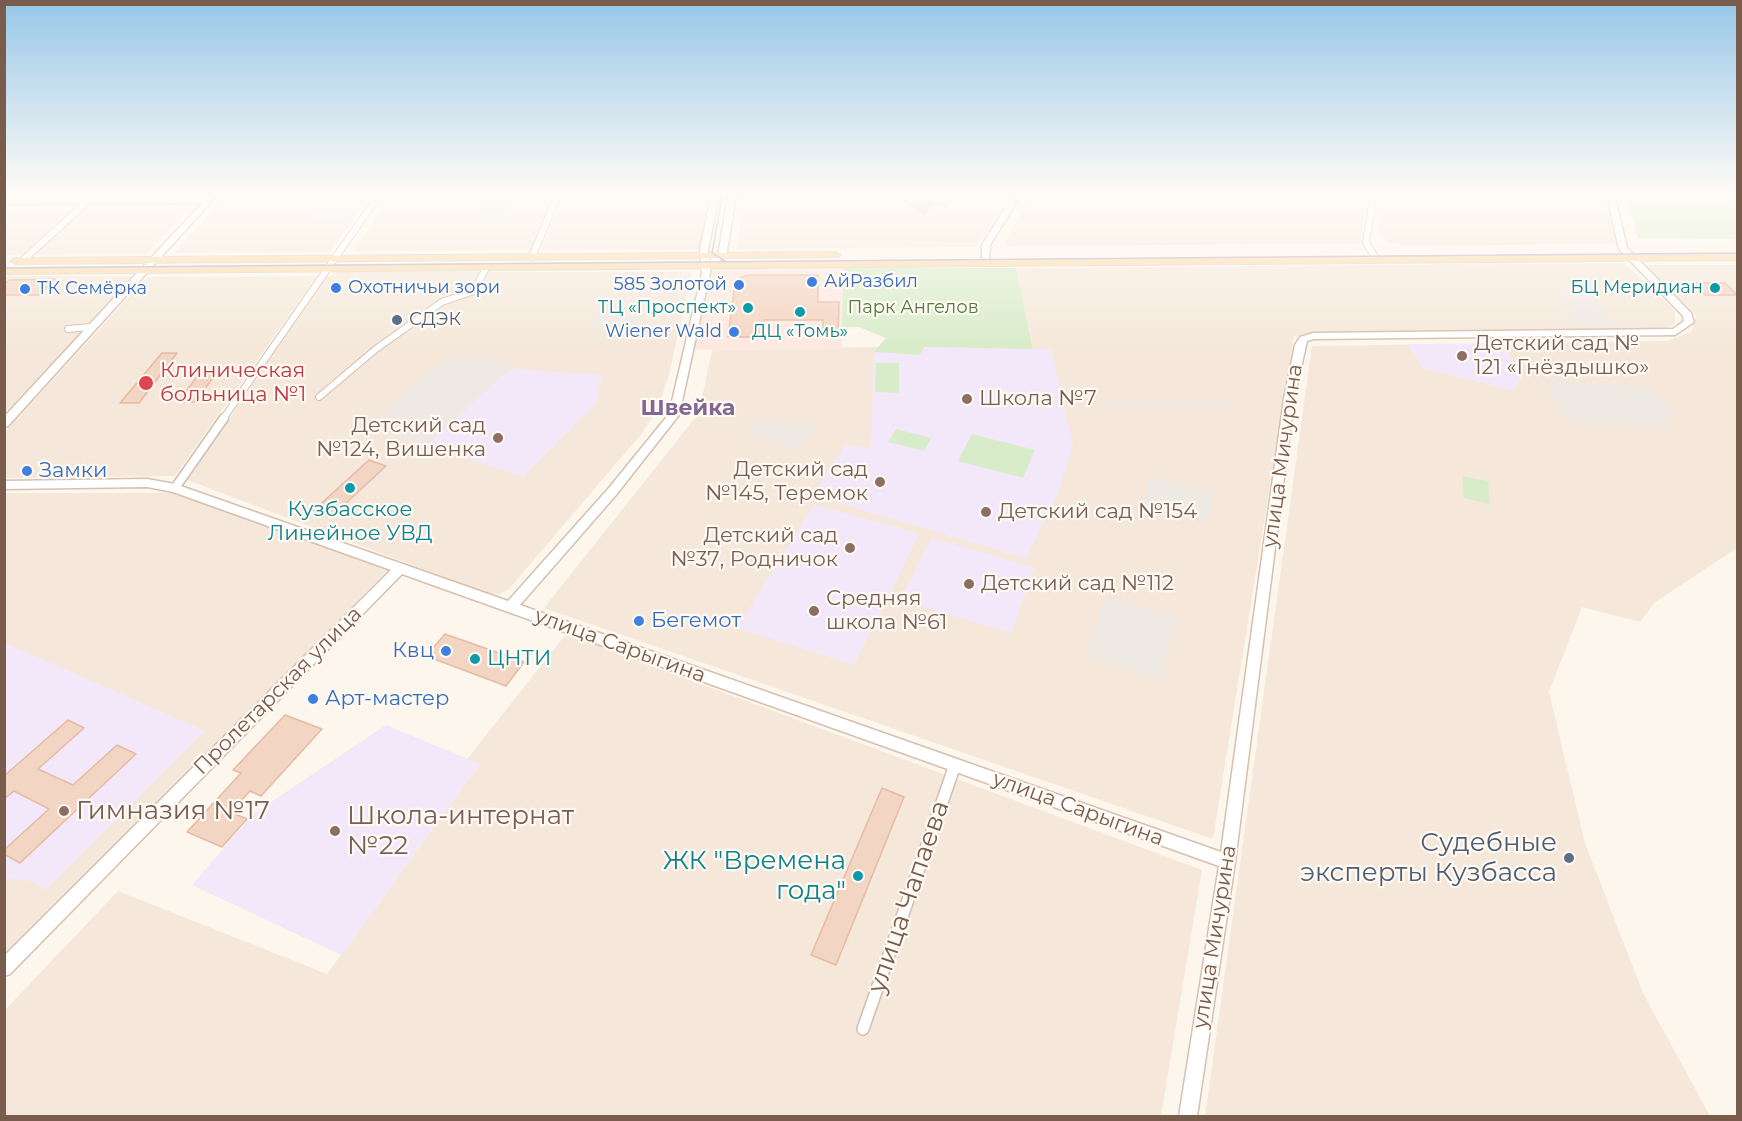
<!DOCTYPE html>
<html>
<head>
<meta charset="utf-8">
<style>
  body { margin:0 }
  #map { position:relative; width:1742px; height:1121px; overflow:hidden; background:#fdf6ec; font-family:Montserrat,sans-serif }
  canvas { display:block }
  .frame { position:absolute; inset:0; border:6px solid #7a5c4d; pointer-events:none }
</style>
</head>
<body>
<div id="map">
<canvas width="1742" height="1121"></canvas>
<div class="frame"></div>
</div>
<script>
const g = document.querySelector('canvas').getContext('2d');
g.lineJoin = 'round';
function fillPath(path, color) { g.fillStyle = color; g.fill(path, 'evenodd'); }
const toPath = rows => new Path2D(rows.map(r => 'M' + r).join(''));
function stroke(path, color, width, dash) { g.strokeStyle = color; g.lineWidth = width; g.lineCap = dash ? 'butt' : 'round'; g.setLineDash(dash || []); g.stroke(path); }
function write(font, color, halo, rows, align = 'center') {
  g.font = font + ' Montserrat,sans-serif'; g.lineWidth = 4.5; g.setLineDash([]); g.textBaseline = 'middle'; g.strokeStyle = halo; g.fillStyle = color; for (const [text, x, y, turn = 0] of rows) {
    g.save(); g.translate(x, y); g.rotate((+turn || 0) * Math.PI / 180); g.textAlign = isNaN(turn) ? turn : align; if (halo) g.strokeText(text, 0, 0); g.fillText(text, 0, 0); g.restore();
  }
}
const residential = toPath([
  [4,192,205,192,146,254,5,255],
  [230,192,373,192,330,252,174,253],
  [393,192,557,192,534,250,353,251],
  [566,192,716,192,704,249,540,250],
  [746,192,1012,192,977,247,737,249],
  [1034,192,1369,192,1361,244,1006,246,1006,240],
  [1382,192,1604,192,1617,244,1409,246,1387,242,1377,230],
  [1625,263,1675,311,1675,324,1662,330,1294,336,1213,839,544,608,699,413,712,350,877,347,1033,348,1016,268],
  [1644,265,1737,265,1737,548,1654,603,1640,622,1582,607,1549,692,1585,843,1643,993,1710,1116,1205,1116,1312,346,1667,341,1691,332,1696,316],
  [338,272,692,272,669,374,658,408,643,432,509,589,499,594,489,594,187,480,326,277],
  [5,276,134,276,5,413],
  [317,276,175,476,5,478,4,433,147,277],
  [5,493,173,493,389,569,5,957],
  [566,634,1202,870,1161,1116,5,1116,4,1011,118,891,327,974,480,764,467,759]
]);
const commercial = toPath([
  [843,268,842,349,695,350,710,269]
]);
const industrial = toPath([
  [491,192,522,192,520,196,514,196,502,219,476,219],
  [1551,291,1588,291,1619,326,1581,326],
  [601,295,632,295,626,315,640,315,632,340,598,340,602,327,590,327],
  [458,355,488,358,515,365,427,445,365,426,438,365],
  [1544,381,1650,387,1671,414,1664,428,1568,421],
  [1226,401,1228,407,1104,408,1103,402],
  [759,422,817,425,799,449,742,433],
  [1151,477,1215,494,1207,523,1142,505],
  [1106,597,1177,618,1161,680,1086,656]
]);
const education = toPath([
  [841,192,903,192,895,200,841,200],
  [322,198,366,198,349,221,304,221],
  [1500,343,1524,375,1512,390,1422,368,1408,344],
  [877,347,1051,349,1073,446,1056,498,1026,558,812,495,845,445,871,448,874,352],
  [510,369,602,375,596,403,523,477,427,445],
  [814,505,919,534,854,665,737,628],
  [931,538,1035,568,1011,633,901,600],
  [5,643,205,731,46,890,31,881,10,878,5,883],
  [386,725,480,764,341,955,192,885,253,814]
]);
const green = toPath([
  [1626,192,1737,192,1737,239,1638,238],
  [843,268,1016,268,1033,349,924,347,920,355,874,352,886,338,859,327,842,327],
  [876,363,899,363,899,393,875,392],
  [896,429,931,438,924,451,888,442],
  [972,434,1035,450,1023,478,958,461],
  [1462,476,1488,481,1490,504,1464,498]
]);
const building = toPath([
  [911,192,950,192,957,193,947,206,933,203,924,214,903,200,911,192],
  [749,275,818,275,818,302,839,302,838,335,823,335,823,320,764,320,762,337,728,337,735,284,741,277,749,275],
  [55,279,39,295,4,295,4,284,9,280,55,279],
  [1692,283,1725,283,1737,295,1705,295,1692,283],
  [162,353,177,353,139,403,120,403,162,353],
  [202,370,219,370,195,402,178,402,202,370],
  [369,460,386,466,331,517,313,511,369,460],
  [445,634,524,662,506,686,426,656,445,634],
  [285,715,322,729,261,796,250,791,231,812,247,819,222,847,187,832,241,773,233,770,285,715],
  [68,720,84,728,38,769,73,785,117,745,136,754,20,863,4,854,4,850,49,809,14,791,4,799,4,776,68,720],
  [882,788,904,797,836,965,811,955,882,788]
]);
const streetFar2 = toPath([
  [1374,192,1366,243,1377,260],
  [4,201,209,200],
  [532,257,559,192],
  [22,261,88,201],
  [68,329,92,327],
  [319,397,376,349,442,302,474,291,486,268],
  [223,419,381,192]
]);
const streetFar1 = toPath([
  [175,488,224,418]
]);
const street = toPath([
  [863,1029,955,765]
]);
const secondary = toPath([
  [212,192,220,192,8,426,4,427,4,417,212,192],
  [712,192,720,192,708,249,709,260,718,255,729,192,737,192,726,256,710,267,710,273,679,415,616,495,520,605,1221,852,1284,399,1295,345,1300,337,1313,333,1673,329,1684,321,1683,316,1619,249,1606,192,1614,192,1627,248,1691,313,1694,322,1675,335,1314,339,1307,341,1294,399,1235,862,1197,1116,1179,1116,1219,866,402,574,10,974,4,976,4,956,391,570,173,492,147,487,4,489,4,481,147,479,175,484,508,601,608,489,669,414,702,273,700,249,712,192],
  [1015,192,1023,192,990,245,989,263,982,265,982,245,1015,192]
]);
const primary = toPath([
  [835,252,840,255,838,257,15,264,10,261,15,258,835,252],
  [1738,254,1738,260,4,274,4,268,1738,254]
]);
const tram = toPath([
  [723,192,712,253,725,261],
  [4,268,1738,253]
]);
const markers = [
  [812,282,6,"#3f7fe0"],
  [739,285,6,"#3f7fe0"],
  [336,288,6,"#3f7fe0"],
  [1715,288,6,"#0f9aa8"],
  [25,289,6,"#3f7fe0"],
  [748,308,6,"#0f9aa8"],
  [800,312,6,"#0f9aa8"],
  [397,320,6,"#5c6f8a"],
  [734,332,6,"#3f7fe0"],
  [1462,356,6,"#8d6e63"],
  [146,383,8,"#e0444e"],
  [967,399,6,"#8d6e63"],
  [498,438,6,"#8d6e63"],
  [27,471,6,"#3f7fe0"],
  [880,482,6,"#8d6e63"],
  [350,488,6,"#0f9aa8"],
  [986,512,6,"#8d6e63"],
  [850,548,6,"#8d6e63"],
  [969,584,6,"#8d6e63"],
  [814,611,6,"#8d6e63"],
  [639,621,6,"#3f7fe0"],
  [446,651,6,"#3f7fe0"],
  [475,659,6,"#0f9aa8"],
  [313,699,6,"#3f7fe0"],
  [64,811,6,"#8d6e63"],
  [335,831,6,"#8d6e63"],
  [1569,858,6,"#5c6f8a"],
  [858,876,6,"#0f9aa8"]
];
const farShopnames = [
  ["АйРазбил",824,282],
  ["585 Золотой",727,285,"right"],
  ["Охотничьи зори",348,288],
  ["ТК Семёрка",37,289],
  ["Wiener Wald",722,332,"right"]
];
const farCulturenames = [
  ["БЦ Меридиан",1703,288],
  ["ТЦ «Проспект»",736,308],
  ["ДЦ «Томь»",800,332,"center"]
];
const farParknames = [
  ["Парк Ангелов",913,308]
];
const farServicenames = [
  ["СДЭК",409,320]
];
const educationNames = [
  ["Детский сад №",1474,344],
  ["121 «Гнёздышко»",1474,368],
  ["Школа №7",979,399],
  ["Детский сад",486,426,"right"],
  ["№124, Вишенка",486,450,"right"],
  ["Детский сад",868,470,"right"],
  ["№145, Теремок",868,494,"right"],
  ["Детский сад №154",998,512],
  ["Детский сад",838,536,"right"],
  ["№37, Родничок",838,560,"right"],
  ["Детский сад №112",981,584],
  ["Средняя",826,599],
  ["школа №61",826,623]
];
const healthNames = [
  ["Клиническая",160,371],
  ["больница №1",160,395]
];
const streetNames = [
  ["улица Мичурина",1283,456,-82],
  ["улица Сарыгина",620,646,20],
  ["Пролетарская улица",278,691,-45],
  ["улица Сарыгина",1078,809,20],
  ["улица Мичурина",1215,937,-81]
];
const shopNames = [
  ["Замки",39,471],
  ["Бегемот",651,621],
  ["Квц",434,651,"right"],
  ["Арт-мастер",325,699]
];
const cultureNames = [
  ["Кузбасское",350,510],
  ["Линейное УВД",350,534],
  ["ЦНТИ",487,659,"left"]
];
const neighbourhoodNames = [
  ["Швейка",688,409]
];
const nearEducationnames = [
  ["Гимназия №17",76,811],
  ["Школа-интернат",347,816],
  ["№22",347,846]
];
const nearServicenames = [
  ["Судебные",1557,843],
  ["эксперты Кузбасса",1557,873]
];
const nearCulturenames = [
  ["ЖК \"Времена",846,861],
  ["года\"",846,891]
];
const nearStreetnames = [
  ["улица Чапаева",909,897,-71]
];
fillPath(residential, '#f5e8da');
fillPath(commercial, '#fde8e0');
fillPath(industrial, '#efe9e4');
fillPath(education, '#f3e8fa');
fillPath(green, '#d8ecc9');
fillPath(building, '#f3d5c3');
stroke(building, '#e6bba3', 1.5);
stroke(streetFar2, '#d1beb0', 8);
stroke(streetFar1, '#d1beb0', 11);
stroke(street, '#d1beb0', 14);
stroke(secondary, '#d6c0b0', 3);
stroke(primary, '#dad1cd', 2);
stroke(streetFar2, '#fff', 6);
stroke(streetFar1, '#fff', 8);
stroke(street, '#fff', 11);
fillPath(secondary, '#fff');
fillPath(primary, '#fbd9a5');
stroke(tram, '#b9a8c9', 1.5);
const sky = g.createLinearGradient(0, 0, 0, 349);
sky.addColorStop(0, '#97c7e8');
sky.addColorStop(0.55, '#fefbf6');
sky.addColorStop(1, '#fefbf600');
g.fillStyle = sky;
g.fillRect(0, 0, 1742, 349);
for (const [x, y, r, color] of markers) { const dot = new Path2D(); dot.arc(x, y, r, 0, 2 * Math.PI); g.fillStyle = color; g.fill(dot); stroke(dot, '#fffaf3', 2); }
write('18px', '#366cbe', '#fffaf3', farShopnames, 'left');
write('18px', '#0d838f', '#fffaf3', farCulturenames, 'right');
write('18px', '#537a41', '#fffaf3', farParknames);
write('18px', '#4e5e75', '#fffaf3', farServicenames, 'left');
write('21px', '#785e54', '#fffaf3', educationNames, 'left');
write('21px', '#be3a42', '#fffaf3', healthNames, 'left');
write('21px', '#7a5c4d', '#fffaf3', streetNames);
write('21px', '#366cbe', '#fffaf3', shopNames, 'left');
write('21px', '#0d838f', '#fffaf3', cultureNames);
write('bold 22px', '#846695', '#fffaf3', neighbourhoodNames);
write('26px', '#785e54', '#fffaf3', nearEducationnames, 'left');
write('26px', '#4e5e75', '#fffaf3', nearServicenames, 'right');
write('26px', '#0d838f', '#fffaf3', nearCulturenames, 'right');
write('26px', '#7a5c4d', '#fffaf3', nearStreetnames);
</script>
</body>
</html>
